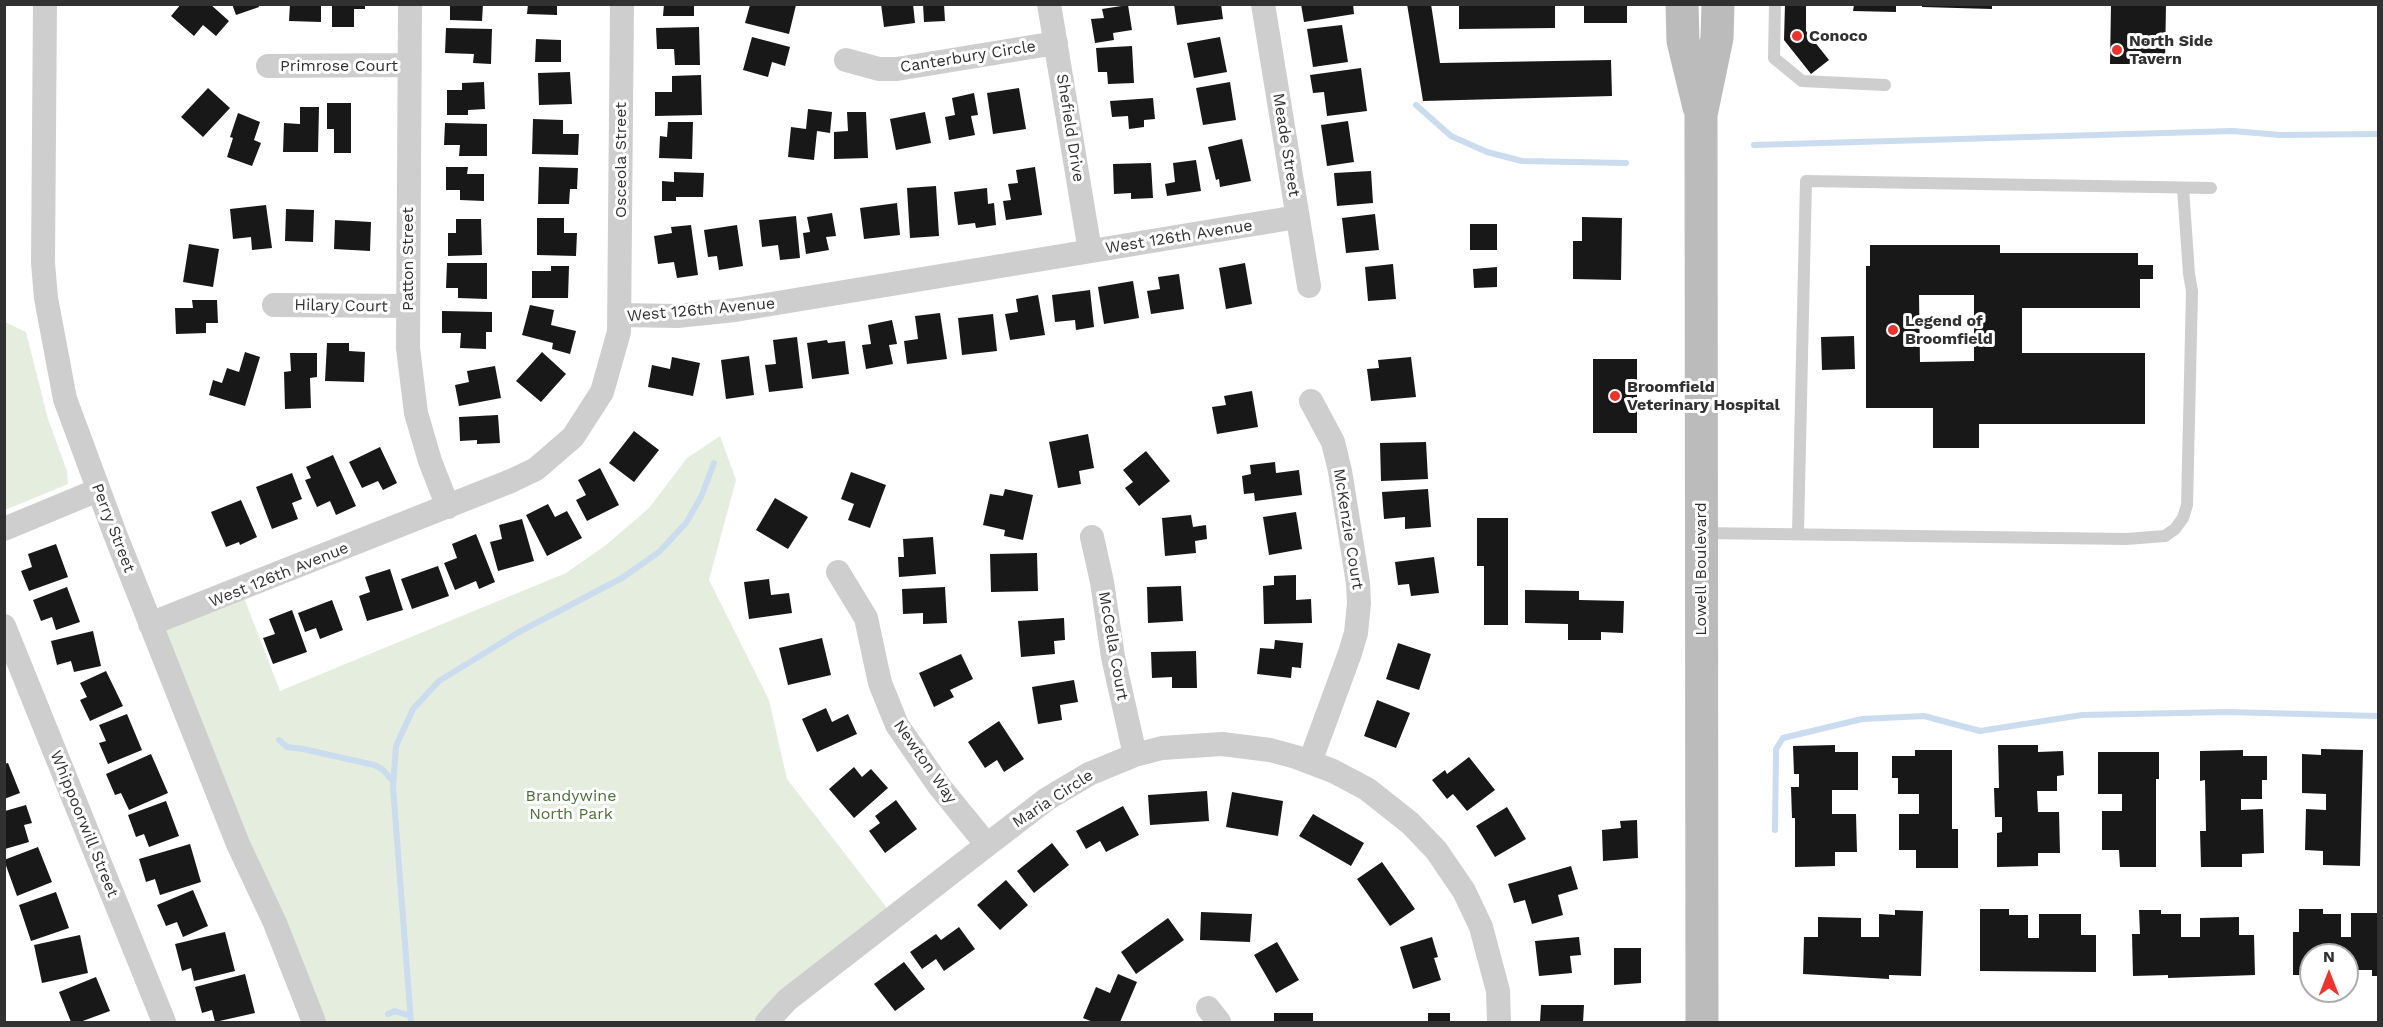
<!DOCTYPE html>
<html>
<head>
<meta charset="utf-8">
<style>
  body { margin:0 }
  #map { position:relative; width:2383px; height:1027px; overflow:hidden; background:#fff; font-family:"Work Sans",sans-serif }
  canvas { display:block }
  .frame { position:absolute; inset:0; border:6px solid #313131; pointer-events:none }
  .north { position:absolute; left:2299px; top:943px; width:60px; height:60px; box-sizing:border-box; background:#fff; border:2px solid #adadad; border-radius:50%; rotate:0deg; font-size:16px; font-weight:700; line-height:24px; text-align:center; color:#313131 }
  .north::after { content:''; display:block; margin:auto; width:21px; height:27px; background:#ee332d; clip-path:polygon(50% 0,100% 100%,50% 72%,0 100%) }
</style>
</head>
<body>
<div id="map">
<canvas width="2383" height="1027"></canvas>
<div class="frame"></div>
<div class="north">N</div>
</div>
<script>
const g = document.querySelector('canvas').getContext('2d');
g.lineJoin = 'round';
function fillPath(path, color) { g.fillStyle = color; g.fill(path, 'evenodd'); }
const toPath = rows => new Path2D(rows.map(r => 'M' + r).join(''));
function stroke(path, color, width, dash) { g.strokeStyle = color; g.lineWidth = width; g.lineCap = dash ? 'butt' : 'round'; g.setLineDash(dash || []); g.stroke(path); }
function write(font, color, halo, rows, align = 'center') {
  g.font = font + ' "Work Sans",sans-serif'; g.lineWidth = 6; g.setLineDash([]); g.textBaseline = 'middle'; g.strokeStyle = halo; g.fillStyle = color; for (const [text, x, y, turn = 0] of rows) {
    g.save(); g.translate(x, y); g.rotate((+turn || 0) * Math.PI / 180); g.textAlign = isNaN(turn) ? turn : align; if (halo) g.strokeText(text, 0, 0); g.fillText(text, 0, 0); g.restore();
  }
}
const green = toPath([
  [5,322,26,332,48,419,67,471,68,484,5,510],
  [720,436,736,480,709,580,769,700,787,779,894,917,767,1022,314,1022,150,625,241,590,280,691,566,573,606,545,649,508,687,458]
]);
const stream = toPath([
  [1416,105,1451,136,1487,152,1522,161,1626,163],
  [1754,145,2233,131,2280,135,2378,134],
  [279,740,287,747,303,749,374,765,382,769,393,781],
  [1775,830,1776,749,1783,738,1862,719,1924,716,1980,731,2082,715,2227,712,2378,716],
  [388,1014,395,1011,410,1016],
  [411,1022,393,787,396,746,413,709,439,681,519,632,622,578,659,552,686,523,701,497,714,463]
]);
const building = toPath([
  [181,4,210,4,229,21,216,36,203,25,194,36,171,16],
  [232,4,258,4,259,7,236,15],
  [290,4,321,4,321,22,289,21],
  [332,4,365,4,365,9,354,9,354,27,332,27],
  [450,4,483,4,482,21,450,20],
  [528,4,557,4,557,15,527,14],
  [664,4,694,4,694,16,663,16],
  [881,4,913,4,915,23,884,27],
  [923,4,944,4,945,21,924,22],
  [1174,4,1221,4,1223,19,1177,25],
  [1301,4,1353,4,1354,14,1304,22],
  [1407,4,1431,4,1440,63,1611,60,1612,96,1423,101],
  [1459,4,1555,4,1555,28,1459,29],
  [1785,4,1806,4,1806,31,1829,60,1811,74,1784,40],
  [1922,4,1992,4,1992,9,1922,7],
  [2111,4,2166,4,2165,64,2110,64],
  [750,5,796,5,789,34,745,23],
  [1128,5,1132,30,1113,33,1114,40,1095,43,1091,19,1104,18,1102,9],
  [1584,5,1627,5,1627,23,1584,23],
  [1854,5,1896,5,1896,12,1853,11],
  [1342,25,1348,62,1313,67,1307,29],
  [699,27,700,65,675,65,674,49,657,49,656,28],
  [446,28,492,29,491,64,473,63,474,54,445,53],
  [752,37,790,47,785,66,772,62,768,77,743,70],
  [1220,37,1227,72,1194,78,1187,43],
  [536,39,561,40,561,62,535,62],
  [1132,46,1134,83,1108,84,1107,72,1098,72,1096,48],
  [1361,68,1367,111,1327,116,1324,92,1313,93,1310,75],
  [570,72,572,104,539,105,538,73],
  [701,75,702,115,655,116,655,92,672,92,672,76],
  [484,82,485,109,468,110,468,115,447,115,447,90,462,90,462,83],
  [1230,82,1236,120,1203,125,1196,88],
  [208,88,230,108,203,137,181,117],
  [1019,88,1026,129,993,134,987,93],
  [974,93,978,115,971,116,975,135,949,140,945,117,955,115,952,98],
  [1153,98,1155,119,1144,120,1144,127,1129,129,1128,116,1112,117,1110,101],
  [327,103,351,103,351,153,334,153,334,129,327,129],
  [300,107,319,107,318,152,283,152,284,123,300,124],
  [808,109,832,112,830,133,817,131,814,160,788,157,791,127,806,129],
  [847,112,866,112,868,158,834,159,834,132,848,131],
  [925,112,931,143,896,150,890,119],
  [238,113,260,122,254,140,261,143,252,166,227,157,233,138,230,137],
  [533,119,563,120,563,134,579,134,578,155,532,154],
  [1348,121,1354,162,1327,166,1321,125],
  [668,122,693,122,692,159,659,158,660,136,667,137],
  [445,123,487,124,487,156,459,156,460,145,444,145],
  [1242,139,1251,181,1220,187,1219,179,1216,180,1208,147],
  [1196,160,1201,191,1167,196,1165,184,1175,182,1173,163],
  [1151,163,1153,198,1131,199,1131,193,1114,194,1113,164],
  [446,167,468,167,467,174,484,174,484,201,460,200,460,190,446,190],
  [539,167,578,168,577,189,570,189,569,204,538,204],
  [1035,167,1042,215,1006,220,1003,201,1011,200,1008,184,1018,183,1016,170],
  [1371,171,1373,203,1337,206,1334,173],
  [674,172,704,173,703,197,676,197,676,201,662,201,662,181,674,182],
  [936,186,939,236,910,238,907,188],
  [987,188,988,204,994,203,996,225,976,228,975,223,958,225,954,192],
  [897,203,900,235,864,239,860,208],
  [266,205,272,248,252,250,251,237,233,239,230,209],
  [286,209,314,210,313,242,285,241],
  [832,213,836,236,826,237,829,250,806,254,803,233,810,232,807,217],
  [1375,214,1379,250,1346,253,1342,218],
  [796,216,800,258,780,260,778,245,762,247,759,220],
  [1582,217,1622,218,1621,280,1573,279,1573,241,1582,241],
  [537,218,564,218,564,233,577,233,576,256,537,255],
  [456,219,481,219,482,255,448,256,448,233,456,233],
  [335,220,371,222,370,251,334,249],
  [1470,224,1497,224,1497,250,1470,250],
  [691,225,698,275,677,278,674,262,658,264,654,236,672,233,671,227],
  [737,225,743,266,719,270,717,256,708,257,704,230],
  [189,244,219,249,213,287,183,282],
  [1870,245,2000,245,2000,253,2138,253,2138,265,2153,265,2153,279,2140,279,2140,308,2022,308,2022,353,2145,353,2145,424,1979,424,1979,448,1933,448,1933,408,1866,408,1866,266,1870,266],
  [1919,295,1974,295,1974,361,1920,362],
  [447,263,487,263,487,299,458,298,458,288,446,288],
  [1245,263,1252,304,1226,309,1219,268],
  [1393,264,1396,299,1368,301,1365,267],
  [551,266,569,266,568,298,532,298,532,271,551,271],
  [1497,267,1497,287,1474,288,1473,269],
  [1179,274,1184,309,1151,314,1147,291,1160,289,1158,277],
  [1133,281,1139,318,1104,324,1098,287],
  [1090,290,1094,327,1076,330,1075,320,1055,322,1052,295],
  [1038,295,1045,335,1010,340,1005,314,1018,312,1016,299],
  [192,300,217,300,218,323,206,323,206,333,176,334,175,308,193,308],
  [530,305,554,310,551,325,576,331,570,354,552,349,553,343,522,335],
  [442,311,492,312,492,332,486,332,486,349,460,348,461,333,442,333],
  [940,313,947,359,907,364,904,341,918,339,915,316],
  [993,314,997,351,962,355,958,318],
  [892,320,897,344,889,345,893,364,866,369,862,345,871,344,868,325],
  [1854,336,1855,369,1822,370,1821,337],
  [797,337,803,388,769,392,765,365,776,364,773,340],
  [827,340,828,343,845,341,849,374,812,379,807,343],
  [327,343,349,343,349,351,365,352,364,382,325,381],
  [245,352,260,357,245,406,209,395,213,380,222,383,227,368,239,372],
  [542,352,566,374,541,402,516,381],
  [290,353,317,353,317,377,310,378,311,408,285,409,284,372,291,371],
  [749,356,754,395,726,399,721,360],
  [672,357,700,363,693,396,648,387,652,365,670,369],
  [1411,357,1416,397,1371,401,1367,369,1379,368,1378,360],
  [1593,359,1637,359,1637,433,1593,433],
  [495,366,501,398,459,406,455,385,469,382,467,371],
  [1252,391,1258,427,1217,434,1212,407,1226,405,1224,396],
  [498,415,500,443,477,444,477,440,460,441,459,417],
  [634,431,659,450,634,482,609,463],
  [1088,434,1094,468,1079,471,1081,484,1058,488,1049,442],
  [1426,442,1428,479,1381,481,1380,443],
  [380,447,397,483,383,490,378,481,362,488,349,462],
  [1146,451,1170,481,1139,506,1125,488,1133,482,1123,470],
  [333,455,356,506,336,515,330,501,317,507,305,480,311,478,306,467],
  [1275,462,1276,473,1299,470,1302,495,1255,501,1254,493,1244,494,1242,476,1251,474,1250,465],
  [600,468,619,505,587,521,576,500,586,495,578,480],
  [851,472,886,485,870,528,848,520,854,504,841,499],
  [292,473,302,499,292,503,298,519,272,529,256,487],
  [1005,489,1033,495,1023,540,1004,536,1005,530,983,525,990,494,1003,496],
  [1428,489,1431,527,1405,529,1405,517,1384,519,1382,492],
  [775,498,808,517,788,549,756,530],
  [241,500,257,537,240,545,239,542,226,547,211,512],
  [548,504,555,517,567,511,582,538,547,556,526,515],
  [1296,512,1302,549,1269,555,1263,517],
  [1191,515,1193,527,1206,525,1207,539,1195,541,1196,553,1165,556,1162,518],
  [1477,518,1508,518,1508,625,1484,625,1484,566,1477,566],
  [522,519,534,561,498,571,490,542,502,539,499,525],
  [476,534,495,582,479,589,476,581,455,590,444,563,457,558,452,544],
  [933,537,936,574,899,577,898,557,904,557,903,539],
  [56,544,68,577,29,591,21,571,32,567,28,554],
  [1037,553,1038,591,991,592,990,554],
  [1434,557,1439,593,1411,596,1409,584,1398,585,1395,562],
  [438,566,449,596,412,609,401,579],
  [390,569,403,610,367,621,359,596,370,592,365,577],
  [1296,575,1296,600,1311,599,1312,623,1264,624,1263,586,1274,585,1274,576],
  [769,579,771,595,789,593,792,613,749,619,744,582],
  [1181,586,1183,621,1148,623,1147,587],
  [67,587,80,622,56,630,52,617,41,621,33,600],
  [945,587,947,623,923,624,923,613,903,614,902,589],
  [1525,590,1579,591,1579,600,1624,601,1623,633,1601,632,1601,640,1568,640,1568,624,1525,623],
  [332,600,343,630,320,639,316,628,305,632,298,613],
  [292,610,307,652,273,664,263,638,275,634,269,619],
  [1064,618,1065,640,1054,641,1055,654,1021,657,1018,621],
  [93,631,101,666,74,672,71,661,57,665,51,641],
  [822,638,831,675,788,685,779,648],
  [1275,640,1303,643,1301,668,1292,667,1291,678,1257,674,1260,648,1274,649],
  [1398,643,1431,654,1419,690,1386,679],
  [1196,651,1197,688,1172,688,1172,677,1152,678,1151,652],
  [961,654,973,679,950,690,954,697,934,707,919,673],
  [106,671,123,706,90,721,80,700,87,697,80,683],
  [1074,680,1078,702,1060,705,1062,720,1038,724,1032,687],
  [1377,700,1410,713,1396,748,1364,736],
  [826,708,832,722,848,714,857,734,817,752,802,719],
  [127,714,142,750,108,764,99,743,106,741,99,725],
  [999,721,1024,759,1004,772,997,760,985,768,968,742],
  [1835,745,1835,752,1858,752,1858,790,1832,790,1832,814,1856,814,1857,852,1835,852,1835,866,1795,867,1795,818,1792,818,1791,787,1799,787,1799,774,1794,774,1793,746],
  [1998,745,2038,745,2038,752,2063,751,2064,775,2057,776,2057,791,2037,791,2038,812,2059,812,2060,853,2038,853,2038,866,1997,867,1997,833,2002,832,2002,817,1995,817,1994,788,1999,788],
  [2321,749,2363,750,2360,866,2323,865,2323,851,2305,850,2306,809,2326,810,2326,794,2302,793,2302,754,2321,755],
  [1915,750,1952,750,1952,829,1958,829,1958,868,1916,868,1916,850,1899,850,1899,814,1919,814,1919,794,1898,794,1898,778,1892,778,1892,756,1915,756],
  [2243,750,2243,756,2267,756,2267,780,2262,780,2262,799,2241,799,2241,810,2263,809,2264,853,2242,854,2242,867,2201,867,2200,831,2206,831,2205,780,2200,781,2200,751],
  [2098,752,2159,752,2159,779,2156,779,2156,867,2120,867,2119,850,2102,850,2102,811,2122,811,2122,794,2098,794],
  [151,754,168,793,129,810,121,793,115,795,106,774],
  [1469,757,1495,790,1467,811,1453,794,1447,799,1432,780,1445,770,1447,774],
  [8,763,20,793,4,799,4,764],
  [854,767,862,777,871,769,888,788,854,818,829,789],
  [1207,791,1209,821,1150,825,1148,795],
  [1232,792,1283,801,1278,836,1226,827],
  [896,800,917,829,885,853,869,831,880,823,875,816],
  [166,801,179,836,149,847,144,834,136,837,128,815],
  [26,805,32,823,24,825,29,842,5,849,5,811],
  [1123,806,1139,835,1106,852,1100,841,1086,849,1076,831],
  [1507,807,1526,839,1495,857,1476,826],
  [1313,814,1364,843,1351,866,1299,836],
  [1637,820,1638,858,1603,861,1602,830,1621,828,1620,821],
  [1052,843,1069,865,1034,893,1017,871],
  [190,844,201,882,160,895,155,879,146,882,139,859],
  [38,847,52,882,17,896,4,860],
  [1382,862,1415,909,1390,926,1357,879],
  [1571,866,1578,889,1558,895,1563,915,1532,924,1525,900,1514,903,1508,884],
  [1006,880,1028,905,1000,930,977,905],
  [193,890,208,926,183,937,177,922,166,926,157,905],
  [56,892,69,928,31,941,19,905],
  [1980,909,2009,909,2009,915,2028,915,2028,938,2039,938,2039,914,2081,914,2081,935,2096,935,2096,972,1980,971],
  [2299,909,2323,909,2323,914,2341,914,2341,937,2351,937,2351,913,2378,913,2378,976,2372,976,2372,970,2347,970,2347,955,2311,955,2311,975,2293,975,2293,932,2299,932],
  [1895,910,1923,911,1921,976,1889,975,1889,979,1803,974,1804,937,1818,937,1818,917,1861,918,1861,937,1879,937,1879,914,1895,915],
  [2139,910,2161,910,2161,914,2181,914,2181,937,2200,937,2200,918,2239,917,2239,935,2254,935,2255,975,2168,978,2168,975,2133,976,2132,934,2140,934],
  [1201,912,1252,914,1250,942,1200,940],
  [1168,918,1184,940,1136,974,1121,952],
  [959,927,975,949,944,971,936,959,922,969,910,952,936,934,941,940],
  [225,932,235,971,194,981,191,968,182,971,175,944],
  [80,935,88,973,42,983,34,945],
  [1432,937,1438,957,1434,958,1441,980,1413,989,1400,947],
  [1579,937,1581,955,1570,956,1572,973,1539,976,1535,941],
  [1277,942,1299,980,1276,993,1254,955],
  [1614,948,1641,948,1641,983,1614,985],
  [904,962,925,989,895,1011,874,984],
  [245,974,255,1013,215,1022,212,1010,202,1013,195,987],
  [1118,974,1137,982,1120,1022,1093,1022,1083,1018,1096,987,1110,993],
  [96,977,110,1011,80,1022,71,1022,59,992],
  [1541,1005,1584,1005,1583,1022,1540,1022],
  [1274,1013,1313,1013,1313,1022,1274,1022],
  [1428,1013,1450,1013,1450,1022,1428,1022]
]);
const service = toPath([
  [1775,4,1774,58,1802,81,1885,85],
  [1702,533,2126,539,2165,536,2175,529,2183,518,2187,505,2192,291,2189,274,2183,188],
  [1798,533,1806,181,2211,188]
]);
const minor = toPath([
  [45,4,43,263,46,298,65,399,115,534,238,844,275,923,314,1022],
  [410,4,408,348,416,413,430,461,448,507],
  [1049,4,1090,251],
  [1263,4,1309,286],
  [846,60,879,69,897,69,1056,43],
  [268,66,409,65],
  [274,305,408,306],
  [620,315,677,316,735,310,1297,217],
  [4,529,98,490],
  [1092,537,1102,582,1113,657,1135,755],
  [838,572,866,618,880,683,897,725,939,786,987,845],
  [150,624,511,481,536,469,573,437,602,392,619,332,622,4],
  [4,626,164,1022],
  [1310,762,1350,653,1356,633,1359,603,1358,583,1340,471,1333,442,1311,401],
  [1208,1008,1219,1022],
  [767,1022,787,1000,987,845,1047,799,1089,774,1135,755,1162,748,1222,744,1270,750,1296,757,1333,771,1367,789,1410,823,1436,850,1464,891,1481,927,1498,991,1499,1022]
]);
const secondary = toPath([
  [1682,4,1683,41,1699,107],
  [1702,1022,1701,115,1717,38,1718,4]
]);
const markers = [
  [1797,36,6,"#ee332d"],
  [2117,50,6,"#ee332d"],
  [1893,330,6,"#ee332d"],
  [1615,396,6,"#ee332d"]
];
const poiNames = [
  ["Conoco",1809,36],
  ["North Side",2129,41],
  ["Tavern",2129,59],
  ["Legend of",1905,321],
  ["Broomfield",1905,339],
  ["Broomfield",1627,387],
  ["Veterinary Hospital",1627,405]
];
const streetNames = [
  ["Canterbury Circle",968,57,-9],
  ["Primrose Court",339,66],
  ["Shefield Drive",1070,128,81],
  ["Meade Street",1286,145,81],
  ["Osceola Street",621,160,-90],
  ["West 126th Avenue",1179,237,-9],
  ["Patton Street",408,259,-90],
  ["Hilary Court",341,306,1],
  ["West 126th Avenue",701,310,-5],
  ["Perry Street",113,528,69],
  ["McKenzie Court",1348,529,81],
  ["Lowell Boulevard",1701,569,-90],
  ["West 126th Avenue",279,575,-22],
  ["McCella Court",1113,646,80],
  ["Newton Way",925,762,55],
  ["Maria Circle",1053,799,-33],
  ["Whippoorwill Street",84,824,68]
];
const parkNames = [
  ["Brandywine",571,796],
  ["North Park",571,814]
];
fillPath(green, '#e5eede');
stroke(stream, '#cadcee', 6);
fillPath(building, '#181818');
stroke(service, '#cecece', 12);
stroke(minor, '#cecece', 24);
stroke(secondary, '#bbb', 33);
for (const [x, y, r, color] of markers) { const dot = new Path2D(); dot.arc(x, y, r, 0, 2 * Math.PI); g.fillStyle = color; g.fill(dot); stroke(dot, '#fff', 2); }
write('bold 16px', '#313131', '#fff', poiNames, 'left');
write('16px', '#313131', '#fff', streetNames);
write('16px', '#4e6f3b', '#fff', parkNames);
</script>
</body>
</html>
